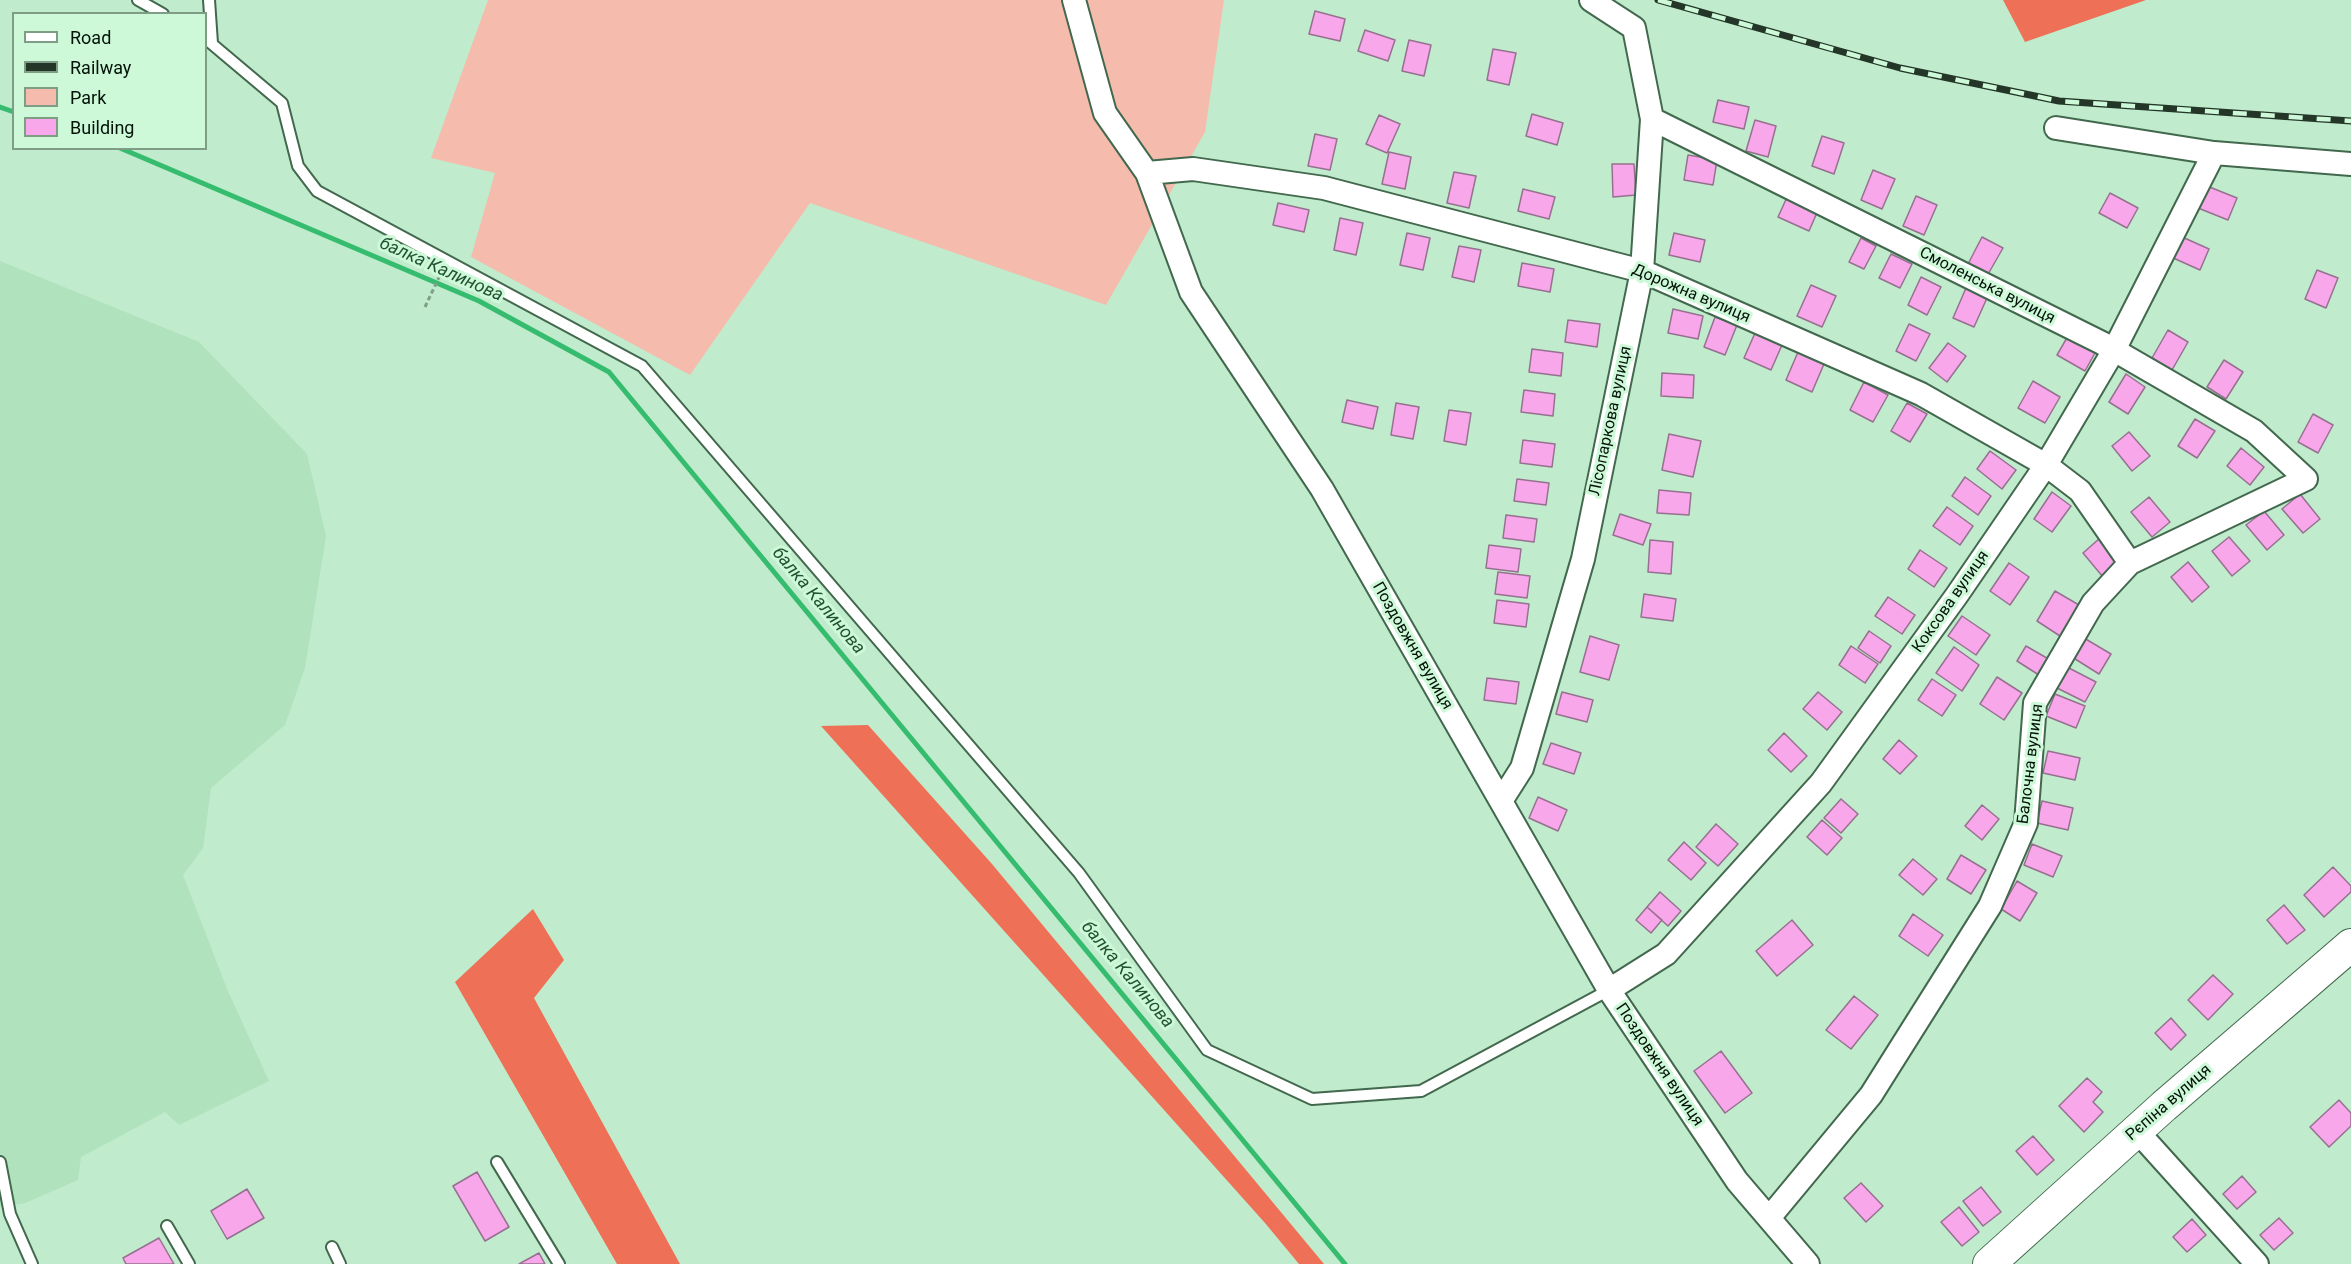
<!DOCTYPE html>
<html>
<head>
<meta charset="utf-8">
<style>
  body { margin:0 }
  #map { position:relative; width:2351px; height:1264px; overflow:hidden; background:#c0ebcc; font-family:Roboto,sans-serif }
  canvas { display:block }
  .legend { position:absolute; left:12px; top:12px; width:195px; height:138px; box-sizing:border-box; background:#cdf9d9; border:2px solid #7d9d85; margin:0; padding:8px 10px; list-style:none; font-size:18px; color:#041208 }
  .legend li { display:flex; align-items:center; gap:12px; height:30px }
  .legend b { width:30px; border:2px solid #7d9d85 }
</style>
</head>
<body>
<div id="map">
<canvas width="2351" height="1264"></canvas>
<ul class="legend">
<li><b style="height:8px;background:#fff"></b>Road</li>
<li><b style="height:8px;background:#233628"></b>Railway</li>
<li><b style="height:16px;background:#f5bcae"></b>Park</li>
<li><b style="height:16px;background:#f9a7eb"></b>Building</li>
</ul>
</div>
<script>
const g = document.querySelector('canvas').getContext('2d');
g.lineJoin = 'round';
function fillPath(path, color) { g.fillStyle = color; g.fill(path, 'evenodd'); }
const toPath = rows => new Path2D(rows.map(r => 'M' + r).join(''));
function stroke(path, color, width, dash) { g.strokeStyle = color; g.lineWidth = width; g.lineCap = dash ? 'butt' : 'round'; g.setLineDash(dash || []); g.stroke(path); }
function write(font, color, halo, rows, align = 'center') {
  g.font = font + ' Roboto,sans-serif'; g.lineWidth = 6; g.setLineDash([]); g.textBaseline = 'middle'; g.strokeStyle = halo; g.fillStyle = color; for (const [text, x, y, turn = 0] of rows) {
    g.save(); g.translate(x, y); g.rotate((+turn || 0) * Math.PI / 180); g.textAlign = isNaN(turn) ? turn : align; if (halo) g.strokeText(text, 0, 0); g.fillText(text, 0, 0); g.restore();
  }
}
const built = toPath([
  [0,261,199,342,307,454,326,536,305,668,285,725,211,788,203,848,183,875,227,989,269,1081,179,1125,165,1112,81,1157,78,1180,25,1203,0,1207]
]);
const green = toPath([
  [488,0,1224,0,1205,132,1106,305,810,203,690,375,471,257,495,173,431,158]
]);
const forest = toPath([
  [2003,0,2146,0,2025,42],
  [868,725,992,864,1324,1264,1299,1264,1265,1223,821,726],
  [533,909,564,960,534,998,680,1264,617,1264,455,982]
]);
const stream = toPath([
  [0,107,14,112],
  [120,148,479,301,609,372,1345,1264]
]);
const building = toPath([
  [1315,11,1345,19,1340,41,1309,34,1315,11],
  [1365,30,1395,40,1388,61,1358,51,1365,30],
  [1409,40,1431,45,1424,76,1402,71,1409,40],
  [1493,49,1516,53,1509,85,1487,80,1493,49],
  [1718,100,1749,107,1744,129,1713,122,1718,100],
  [1532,114,1563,123,1557,145,1526,136,1532,114],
  [1379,115,1400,124,1387,153,1366,144,1379,115],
  [1755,120,1776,126,1768,157,1746,151,1755,120],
  [1315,134,1337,139,1330,170,1308,166,1315,134],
  [1822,136,1844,143,1834,174,1812,166,1822,136],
  [1389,152,1411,157,1405,189,1382,184,1389,152],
  [1688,155,1717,160,1713,185,1684,180,1688,155],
  [1612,164,1634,164,1636,195,1613,197,1612,164],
  [1873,170,1895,179,1882,209,1861,200,1873,170],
  [1454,172,1476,176,1469,208,1447,203,1454,172],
  [2207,186,2237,198,2228,220,2198,208,2207,186],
  [1523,189,1555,197,1549,219,1518,211,1523,189],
  [2110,193,2138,208,2127,228,2099,213,2110,193],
  [1788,195,1819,208,1809,231,1778,217,1788,195],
  [1916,196,1937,205,1924,235,1903,226,1916,196],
  [1278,203,1309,210,1304,232,1273,225,1278,203],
  [1340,218,1363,223,1356,255,1334,250,1340,218],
  [1407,233,1430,238,1423,270,1400,265,1407,233],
  [1674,233,1705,240,1700,262,1669,255,1674,233],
  [2180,236,2209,249,2200,270,2171,257,2180,236],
  [1982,237,2003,248,1987,276,1967,266,1982,237],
  [1861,238,1876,246,1864,269,1849,262,1861,238],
  [1459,246,1481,250,1474,282,1452,277,1459,246],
  [1891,254,1912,264,1900,288,1879,278,1891,254],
  [1522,263,1554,269,1550,292,1518,286,1522,263],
  [2317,270,2338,278,2326,308,2305,299,2317,270],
  [1921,277,1941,287,1927,315,1908,305,1921,277],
  [1811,285,1836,296,1822,327,1797,316,1811,285],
  [1966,288,1987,298,1974,327,1953,318,1966,288],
  [1673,309,1703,316,1698,339,1668,333,1673,309],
  [1715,317,1737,325,1725,355,1704,347,1715,317],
  [1568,320,1600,324,1597,347,1565,342,1568,320],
  [1909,324,1930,334,1916,361,1896,351,1909,324],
  [2168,330,2188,342,2172,370,2152,358,2168,330],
  [1755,333,1782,345,1771,370,1744,358,1755,333],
  [2068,336,2096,351,2085,371,2057,355,2068,336],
  [1948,343,1966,356,1947,382,1929,368,1948,343],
  [1532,349,1563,353,1561,376,1529,372,1532,349],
  [1798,352,1824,364,1812,392,1786,380,1798,352],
  [2224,360,2243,372,2226,399,2207,387,2224,360],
  [1662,373,1694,375,1693,398,1661,396,1662,373],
  [2126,374,2145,387,2128,414,2109,402,2126,374],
  [2033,381,2060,397,2045,423,2018,408,2033,381],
  [1864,382,1888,395,1873,422,1850,410,1864,382],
  [1524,390,1555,394,1553,416,1521,412,1524,390],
  [1347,400,1378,407,1373,429,1342,422,1347,400],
  [1396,403,1419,407,1413,439,1391,435,1396,403],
  [1907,403,1927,414,1910,442,1891,431,1907,403],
  [1449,410,1471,413,1466,445,1444,441,1449,410],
  [2313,414,2333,425,2318,453,2298,442,2313,414],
  [2195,419,2215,431,2197,458,2178,446,2195,419],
  [2129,432,2150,456,2132,471,2112,446,2129,432],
  [1669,434,1701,441,1693,477,1662,470,1669,434],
  [1523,440,1555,444,1552,467,1520,463,1523,440],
  [2241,448,2264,467,2250,485,2227,466,2241,448],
  [1990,451,2016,470,2002,489,1977,469,1990,451],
  [1965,477,1991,496,1978,515,1952,496,1965,477],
  [1517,479,1549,483,1546,505,1514,501,1517,479],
  [1659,490,1691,493,1689,515,1657,513,1659,490],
  [2052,492,2071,506,2052,532,2034,519,2052,492],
  [2300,494,2320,519,2303,533,2282,509,2300,494],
  [2149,497,2170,522,2152,537,2131,512,2149,497],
  [1947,507,1973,526,1960,545,1933,526,1947,507],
  [2264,511,2284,535,2267,550,2246,525,2264,511],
  [1620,514,1651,524,1643,545,1613,535,1620,514],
  [1506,515,1537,519,1534,542,1503,538,1506,515],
  [2229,537,2250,561,2232,576,2212,551,2229,537],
  [2100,538,2120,563,2103,577,2083,553,2100,538],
  [1650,540,1673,542,1671,574,1648,572,1650,540],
  [1489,545,1521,549,1518,572,1486,568,1489,545],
  [1920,550,1947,568,1934,587,1908,569,1920,550],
  [2188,562,2209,587,2192,602,2171,577,2188,562],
  [2009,563,2029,577,2010,605,1990,591,2009,563],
  [1498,572,1530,576,1527,598,1495,594,1498,572],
  [2055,591,2079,605,2060,636,2037,621,2055,591],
  [1644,594,1676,599,1673,621,1641,617,1644,594],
  [1888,597,1915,615,1902,634,1875,616,1888,597],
  [1497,600,1529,604,1526,627,1494,623,1497,600],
  [1962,616,1990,635,1976,655,1948,636,1962,616],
  [1869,631,1891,646,1880,663,1858,648,1869,631],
  [1590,636,1619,645,1609,680,1580,672,1590,636],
  [2084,638,2111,654,2099,674,2072,657,2084,638],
  [1851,646,1878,664,1865,683,1839,665,1851,646],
  [2026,646,2052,661,2042,677,2017,661,2026,646],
  [1954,647,1979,665,1962,691,1936,673,1954,647],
  [2067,667,2096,682,2085,702,2057,688,2067,667],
  [1997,677,2022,693,2004,720,1980,704,1997,677],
  [1487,678,1519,682,1516,704,1484,700,1487,678],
  [1932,679,1956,695,1942,716,1918,700,1932,679],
  [1562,692,1593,700,1587,722,1556,714,1562,692],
  [1818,692,1842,712,1827,730,1803,709,1818,692],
  [2055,694,2085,706,2076,728,2046,716,2055,694],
  [1784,733,1807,756,1791,772,1768,750,1784,733],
  [1899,740,1917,756,1900,774,1883,759,1899,740],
  [1551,743,1581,753,1574,774,1543,764,1551,743],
  [2048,751,2080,758,2075,780,2043,773,2048,751],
  [1538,797,1567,810,1558,831,1529,818,1538,797],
  [1841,799,1858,814,1841,833,1824,818,1841,799],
  [2042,801,2073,808,2068,830,2037,823,2042,801],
  [1982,805,1999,819,1982,840,1965,826,1982,805],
  [1822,820,1842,838,1827,855,1807,837,1822,820],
  [1716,824,1738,844,1718,866,1696,847,1716,824],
  [1684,842,1706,863,1691,880,1668,860,1684,842],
  [2032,844,2062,856,2053,877,2024,865,2032,844],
  [1961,855,1986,870,1971,894,1947,879,1961,855],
  [1913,859,1937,879,1923,895,1899,875,1913,859],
  [2333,867,2351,886,2351,892,2324,917,2304,895,2333,867],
  [2017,881,2037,893,2020,921,2001,909,2017,881],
  [1660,892,1681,911,1668,926,1647,907,1660,892],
  [2284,905,2305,930,2287,944,2267,920,2284,905],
  [1647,907,1662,920,1651,933,1636,920,1647,907],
  [1913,914,1943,935,1928,956,1899,936,1913,914],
  [1792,920,1813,945,1777,976,1756,951,1792,920],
  [2213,975,2233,994,2208,1020,2188,1000,2213,975],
  [1854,996,1878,1015,1851,1049,1826,1030,1854,996],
  [2171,1018,2186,1035,2171,1050,2155,1033,2171,1018],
  [1721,1051,1752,1093,1725,1113,1694,1071,1721,1051],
  [2087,1078,2102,1092,2093,1102,2103,1112,2084,1132,2059,1106,2087,1078],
  [2339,1100,2351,1113,2351,1126,2329,1147,2310,1127,2339,1100],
  [2033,1136,2054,1160,2037,1175,2016,1151,2033,1136],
  [477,1172,509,1227,485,1241,453,1186,477,1172],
  [2242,1176,2256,1192,2237,1209,2223,1194,2242,1176],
  [1861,1183,1883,1206,1866,1222,1844,1198,1861,1183],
  [1981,1187,2001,1212,1983,1226,1963,1201,1981,1187],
  [247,1189,264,1218,227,1239,211,1211,247,1189],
  [1959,1207,1979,1232,1962,1246,1941,1222,1959,1207],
  [2279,1218,2293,1233,2274,1250,2260,1235,2279,1218],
  [2192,1219,2206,1235,2187,1252,2173,1237,2192,1219],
  [159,1238,174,1264,126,1264,123,1258,159,1238],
  [539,1253,545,1264,519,1264,539,1253]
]);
const path = toPath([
  [425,307,441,273]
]);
const lane = toPath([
  [138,0,163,14],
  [209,0,212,43],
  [206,39,282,103,298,166,317,191,642,366,1079,873,1207,1050,1312,1099,1421,1091,1609,990],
  [0,1162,10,1214,32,1264],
  [497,1162,559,1264],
  [167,1226,189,1264],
  [332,1247,340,1264]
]);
const street = toPath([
  [1074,0,1105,113,1147,173,1191,292,1322,489,1609,990,1737,1181,1808,1264],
  [1652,119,2102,343,2254,431,2306,479,2130,563,2093,603,2035,703,2026,823,1990,906,1871,1095,1769,1218],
  [2056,128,2214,153,2351,164],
  [1147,173,1193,169,1324,188,1642,271,1921,394,2046,465,2080,491,2130,563],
  [1501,801,1522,768,1583,559,1642,271,1652,119,1634,28,1591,0],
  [1609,990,1666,954,1821,783,1957,595,2046,465,2114,350,2214,153],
  [2137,1131,2257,1264]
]);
const secondary = toPath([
  [1989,1264,2164,1106,2351,945]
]);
const rail = toPath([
  [1658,0,1900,68,2059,101,2351,121]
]);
const streetNames = [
  ["Смоленська вулиця",1987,286,27],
  ["Дорожна вулиця",1691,294,23],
  ["Лісопаркова вулиця",1611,421,-78],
  ["Коксова вулиця",1951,602,-55],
  ["Поздовжня вулиця",1412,646,60],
  ["Балочна вулиця",2031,764,-83],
  ["Поздовжня вулиця",1659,1065,56],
  ["Рєпіна вулиця",2169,1103,-41]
];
const waterNames = [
  ["балка Калинова",441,270,24],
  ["балка Калинова",818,601,50],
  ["балка Калинова",1127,975,50]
];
fillPath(built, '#afe2bd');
fillPath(green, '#f5bcae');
fillPath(forest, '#ee7056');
stroke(stream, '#36bc6e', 5);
fillPath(building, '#f9a7eb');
stroke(building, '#96718f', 1.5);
stroke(lane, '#42684d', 14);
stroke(street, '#42684d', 26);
stroke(secondary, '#42684d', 34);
stroke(path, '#7e9f87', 3, [4.5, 3]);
stroke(lane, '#fff', 10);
stroke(street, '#fff', 22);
stroke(secondary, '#fff', 32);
stroke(rail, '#233628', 7);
stroke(rail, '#cdf9d9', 4.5, [14]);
write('16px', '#041208', '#cdf9d9', streetNames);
write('italic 18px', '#215333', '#cdf9d9', waterNames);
</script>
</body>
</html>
